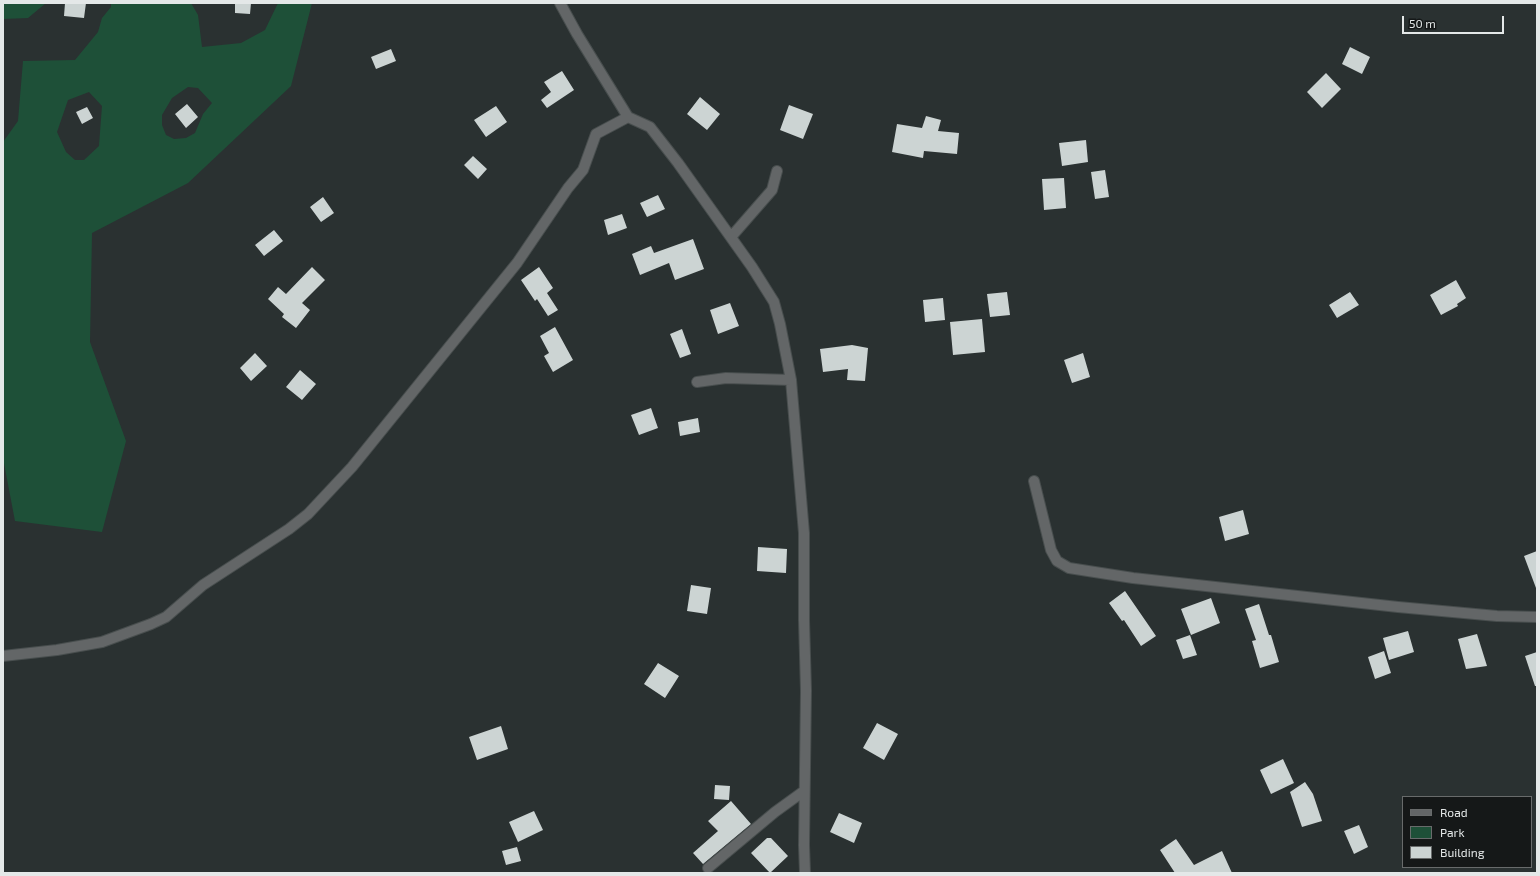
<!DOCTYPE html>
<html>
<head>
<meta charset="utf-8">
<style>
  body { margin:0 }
  #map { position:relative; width:1540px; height:876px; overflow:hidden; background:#2a3131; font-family:"Exo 2",sans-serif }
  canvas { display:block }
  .frame { position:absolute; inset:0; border:4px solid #e4e8e8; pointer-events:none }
  .legend { position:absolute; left:1402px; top:796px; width:130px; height:72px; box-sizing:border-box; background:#151818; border:1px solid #686b6b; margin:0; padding:5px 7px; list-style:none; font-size:12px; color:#e4e8e8 }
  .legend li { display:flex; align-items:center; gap:8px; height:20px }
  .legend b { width:20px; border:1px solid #686b6b }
  .scale { position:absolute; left:1402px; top:16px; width:102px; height:18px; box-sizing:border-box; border:2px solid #e4e8e8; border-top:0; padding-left:5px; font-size:12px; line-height:14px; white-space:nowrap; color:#e4e8e8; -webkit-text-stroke:3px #151818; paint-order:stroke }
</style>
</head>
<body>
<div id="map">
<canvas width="1540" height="876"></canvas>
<div class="frame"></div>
<ul class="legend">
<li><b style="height:5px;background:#636667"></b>Road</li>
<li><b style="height:11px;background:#1e5038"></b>Park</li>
<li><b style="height:11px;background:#ccd4d3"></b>Building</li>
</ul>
<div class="scale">50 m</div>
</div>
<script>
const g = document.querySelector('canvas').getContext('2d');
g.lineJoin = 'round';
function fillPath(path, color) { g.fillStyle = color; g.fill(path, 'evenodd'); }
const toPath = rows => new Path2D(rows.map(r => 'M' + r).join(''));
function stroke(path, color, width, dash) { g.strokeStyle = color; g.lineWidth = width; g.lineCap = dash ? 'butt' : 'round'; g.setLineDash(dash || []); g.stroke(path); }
const green = toPath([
  [3,3,46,3,28,18,3,19],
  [111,3,191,3,198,15,202,47,241,43,265,30,278,3,312,3,291,86,188,183,92,233,90,342,126,441,102,532,15,521,3,458,3,142,18,121,23,61,75,60,98,32,102,18,111,7],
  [188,87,198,88,212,103,203,114,195,133,186,138,174,139,166,135,162,125,162,115,172,98],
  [89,92,102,106,99,146,84,160,75,160,66,152,57,132,68,100]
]);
const building = toPath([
  [65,3,86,3,84,18,64,16],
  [235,3,251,3,250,14,235,13],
  [1350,47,1370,57,1362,74,1342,64],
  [391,49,396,61,376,69,371,57],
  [562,71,574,90,547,108,541,100,551,92,544,82],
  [1326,73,1341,89,1322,108,1307,92],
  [700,97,720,114,707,130,687,114],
  [187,104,198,117,186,128,175,114],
  [789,105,813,114,803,139,780,130],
  [496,106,507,122,486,137,474,120],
  [87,107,93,118,82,124,76,112],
  [926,116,941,120,938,131,959,133,957,154,924,151,923,158,892,152,897,124,922,128],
  [1086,140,1088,162,1062,166,1059,143],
  [473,156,487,169,478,179,464,165],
  [1105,170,1109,197,1095,199,1091,172],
  [1064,178,1066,208,1044,210,1042,179],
  [658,195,665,209,647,217,640,203],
  [323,197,334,213,321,222,310,207],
  [622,214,627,228,608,235,604,220],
  [274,230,283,241,264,256,255,245],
  [693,239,704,269,675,280,669,263,640,275,632,254,651,246,654,253],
  [312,267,325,280,302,303,310,310,296,328,282,317,284,314,268,299,278,287,286,294],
  [539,267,553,288,547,293,558,310,548,316,537,299,535,301,521,280],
  [1456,280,1466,298,1457,304,1458,306,1441,315,1430,295],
  [1007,292,1010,315,990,317,987,294],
  [1350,292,1359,305,1337,318,1329,305],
  [943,298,945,320,925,322,923,300],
  [730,303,739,326,718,334,710,310],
  [982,319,985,352,953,355,950,322],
  [555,327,573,360,553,372,544,356,549,353,540,336],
  [682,329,691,354,680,358,670,334],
  [852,345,868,348,865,381,847,380,848,369,823,372,820,349],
  [255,353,267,366,251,381,240,368],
  [1083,353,1090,377,1072,383,1064,360],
  [300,370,316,384,302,400,286,387],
  [651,408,658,428,639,435,631,415],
  [698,418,700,432,680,436,678,422],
  [1243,510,1249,534,1225,541,1219,517],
  [758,547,787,549,786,573,757,571],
  [1537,551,1537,588,1536,588,1524,556],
  [691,585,711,588,707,614,687,611],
  [1125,591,1156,636,1141,646,1124,620,1122,621,1109,603],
  [1211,598,1220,623,1191,635,1181,609],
  [1259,604,1269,635,1271,635,1279,662,1260,668,1252,641,1256,640,1245,609],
  [1408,631,1414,652,1389,660,1383,638],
  [1477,634,1487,666,1466,669,1458,639],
  [1190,635,1197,655,1183,659,1176,640],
  [1384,651,1391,673,1375,679,1368,657],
  [1537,652,1537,686,1535,686,1525,656],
  [658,663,679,676,665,698,644,684],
  [877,723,898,734,884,760,863,748],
  [501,726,508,749,477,760,469,737],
  [1283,759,1294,783,1271,794,1260,770],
  [1305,782,1313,794,1322,821,1302,827,1290,792],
  [715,785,730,786,729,800,714,799],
  [731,801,751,824,703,864,693,853,718,831,708,821],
  [534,811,543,830,518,842,509,822],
  [839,813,862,823,854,843,830,832],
  [1359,825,1368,847,1354,854,1344,831],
  [767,838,771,838,788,856,770,873,751,853],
  [1176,839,1194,865,1222,851,1232,873,1175,873,1160,850],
  [517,847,521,861,506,865,502,851]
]);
const street = toPath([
  [560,3,577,34,628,117,650,127,678,163,752,267,774,302,780,324,791,380,804,533,804,620,806,691,804,845,805,873],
  [731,237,772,190,777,171],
  [697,382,726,378,791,380],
  [1034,481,1051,550,1057,561,1069,568,1133,578,1398,607,1497,616,1537,617],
  [3,656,57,650,102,642,151,624,166,617,203,585,289,529,308,514,352,467,517,263,568,188,583,170,596,134,628,117],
  [708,868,775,812,804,791]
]);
fillPath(green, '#1e5038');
fillPath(building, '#ccd4d3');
stroke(street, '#484e4e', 12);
stroke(street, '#636667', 10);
</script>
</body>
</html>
